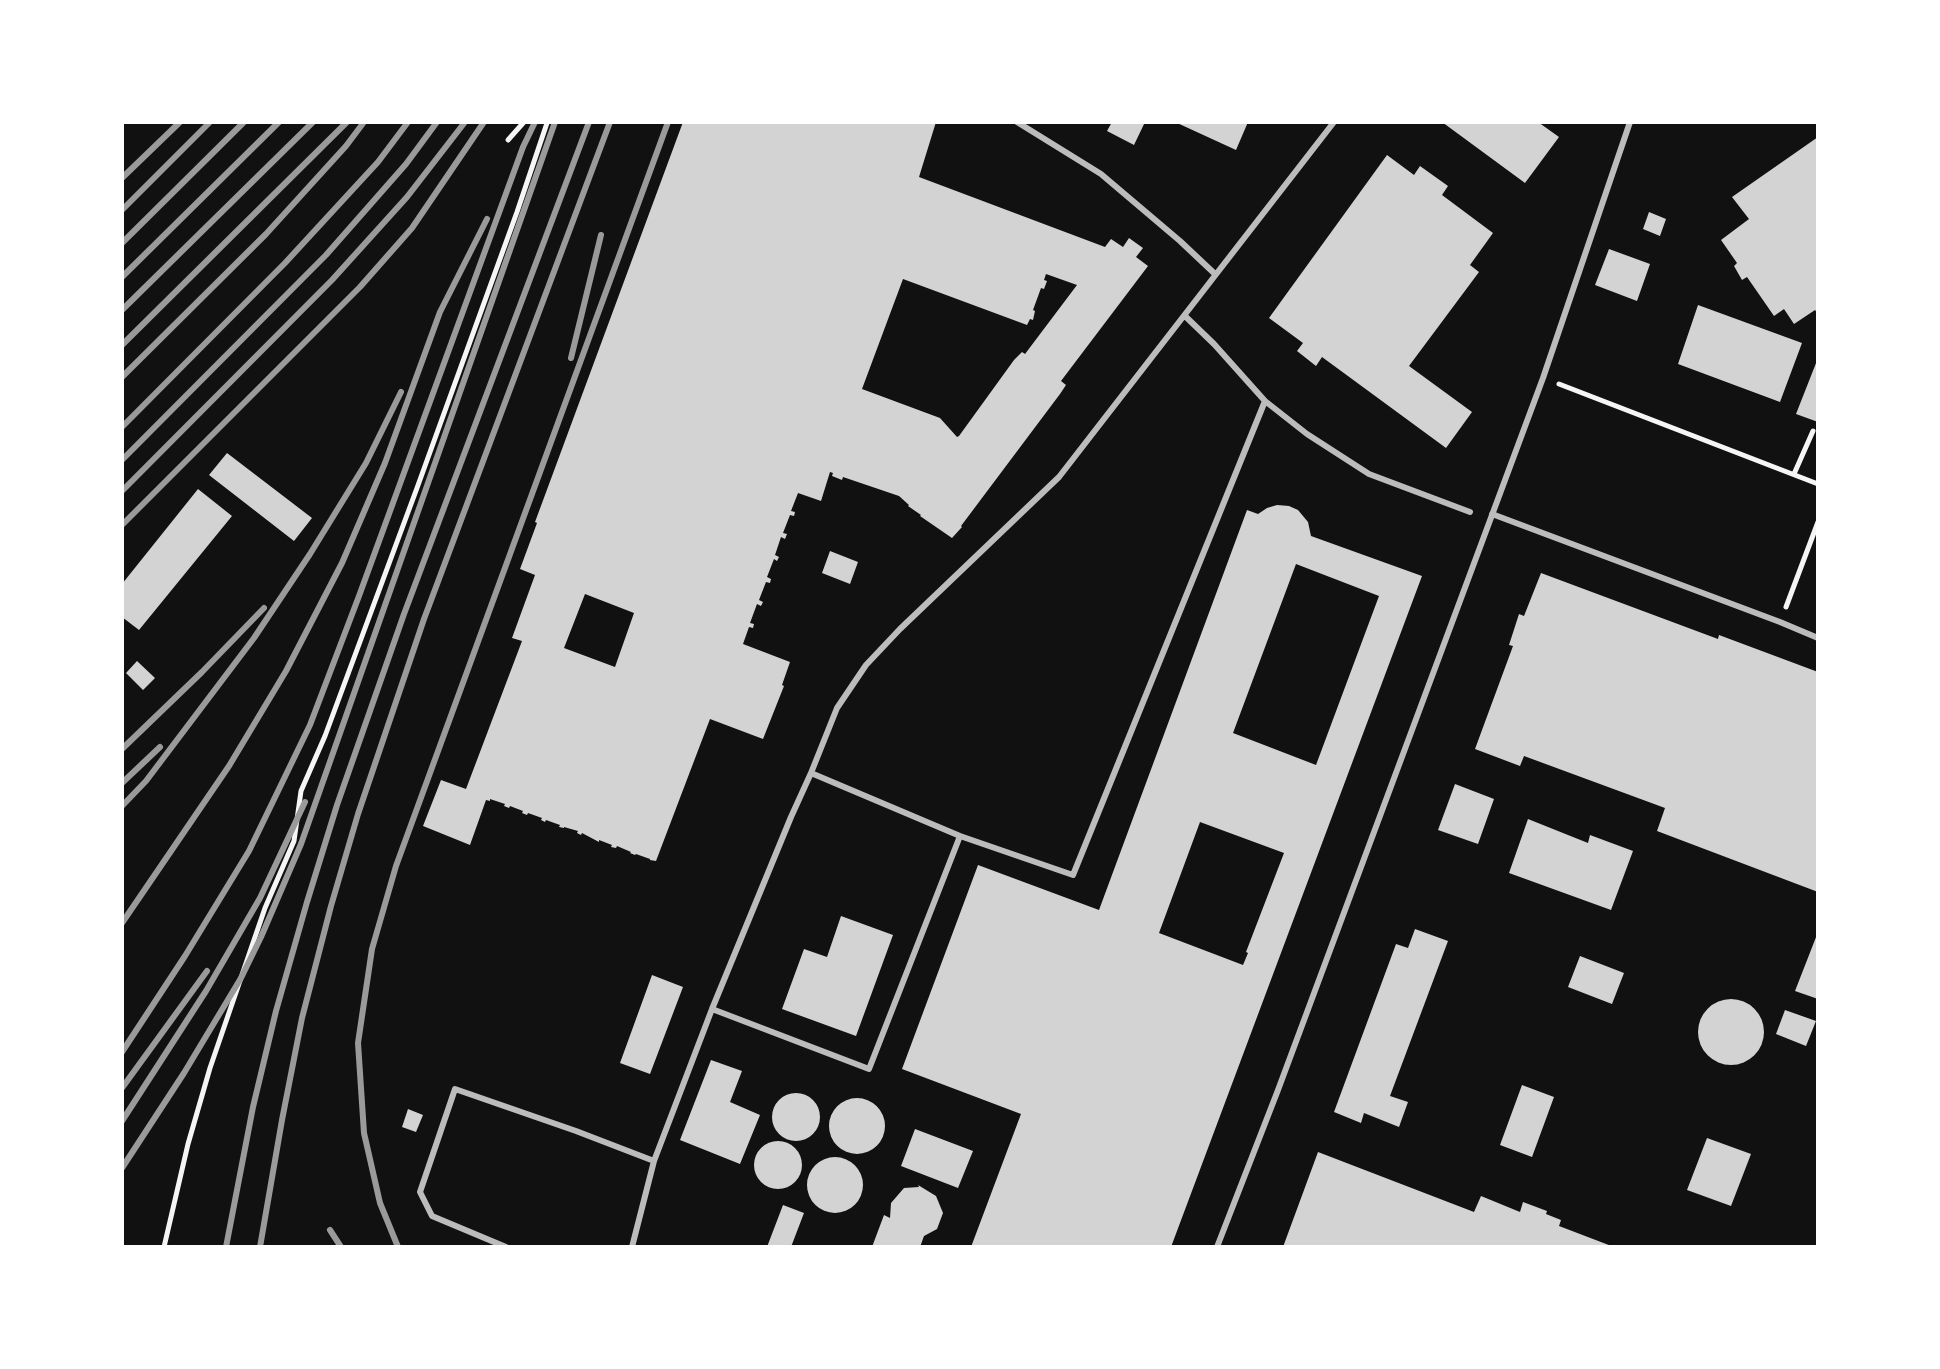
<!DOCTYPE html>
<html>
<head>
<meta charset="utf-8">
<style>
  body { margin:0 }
  #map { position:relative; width:1940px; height:1369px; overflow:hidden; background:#111; font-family:Karla,sans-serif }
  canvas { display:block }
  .frame { position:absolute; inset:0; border:124px solid #fff; pointer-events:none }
</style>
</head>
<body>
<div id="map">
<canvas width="1940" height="1369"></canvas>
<div class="frame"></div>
</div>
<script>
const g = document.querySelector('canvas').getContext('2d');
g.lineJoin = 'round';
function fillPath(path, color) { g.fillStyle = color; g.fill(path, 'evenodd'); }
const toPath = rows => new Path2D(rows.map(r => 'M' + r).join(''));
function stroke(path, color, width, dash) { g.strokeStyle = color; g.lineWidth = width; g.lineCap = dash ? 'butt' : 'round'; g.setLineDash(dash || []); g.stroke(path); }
const building = toPath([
  [683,122,936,122,919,177,1105,247,1111,239,1123,247,1129,238,1143,248,1136,257,1148,266,1061,381,1066,385,1060,394,961,526,962,527,952,538,920,516,921,515,908,506,909,505,899,496,843,477,842,480,832,476,833,473,830,472,821,501,798,493,791,511,795,512,794,516,790,515,783,533,787,534,785,539,781,537,775,555,779,557,777,561,774,559,767,577,771,579,770,583,766,582,759,600,763,602,761,606,757,604,750,623,754,624,753,628,749,627,743,644,790,662,782,685,784,686,763,739,710,719,656,861,650,860,650,859,636,854,635,855,630,853,631,852,617,846,616,848,611,847,612,845,599,840,599,842,582,833,581,835,577,833,578,831,564,827,564,828,559,827,560,825,546,820,545,822,541,820,542,818,528,813,527,815,522,813,523,811,510,806,509,808,504,806,505,804,490,799,490,801,486,800,470,845,423,826,441,780,466,789,522,641,512,638,535,575,520,569,537,523,535,522],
  [1046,274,1077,285,1025,354,1022,352,1014,360,959,436,957,437,940,418,862,389,903,279,1027,325,1030,319,1033,320,1035,311,1033,310,1041,288,1044,289,1047,281,1044,280],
  [585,594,634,613,615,667,564,648],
  [1112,122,1145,122,1134,145,1107,131],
  [1175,122,1248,122,1236,150],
  [1442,122,1538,122,1559,137,1525,183],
  [1818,137,1818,314,1815,310,1794,324,1784,309,1774,316,1747,277,1742,280,1734,266,1737,263,1721,240,1749,219,1732,197],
  [1387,155,1414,175,1420,166,1448,186,1442,195,1493,233,1470,265,1479,272,1409,366,1472,412,1446,448,1322,357,1316,366,1297,351,1303,343,1269,318],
  [1649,212,1666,219,1660,236,1643,229],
  [1609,249,1650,264,1637,301,1595,285],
  [1698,305,1802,343,1780,402,1678,364],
  [1818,358,1818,422,1796,414],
  [227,453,312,518,294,541,209,475],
  [198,489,232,516,139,630,122,617,122,584],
  [1277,505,1289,506,1298,510,1308,522,1311,536,1422,576,1171,1247,971,1247,1021,1114,902,1069,978,865,1099,910,1247,510,1258,514,1267,508],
  [1296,564,1379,596,1316,765,1233,733],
  [1200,822,1284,853,1246,952,1248,953,1243,965,1159,933],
  [830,551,858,562,850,584,822,573],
  [1541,573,1718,639,1719,635,1818,672,1818,892,1657,831,1665,808,1524,756,1520,766,1475,749,1513,646,1509,645,1519,614,1524,616],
  [137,661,155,678,143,690,126,673],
  [1455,784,1494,799,1478,844,1438,830],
  [1528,819,1588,843,1590,835,1633,851,1611,910,1509,873],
  [841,916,893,935,856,1036,782,1009,804,949,827,957],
  [1415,929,1448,941,1390,1096,1408,1102,1399,1127,1364,1113,1361,1123,1334,1112,1396,944,1408,948],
  [1818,932,1818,999,1795,991],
  [1580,956,1624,973,1612,1004,1568,987],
  [652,975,683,987,650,1074,620,1063],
  '1698 1032a33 33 0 1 1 66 0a33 33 0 1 1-66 0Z',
  [1785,1010,1816,1021,1806,1046,1776,1034],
  [711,1060,742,1071,730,1102,760,1115,740,1164,680,1140],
  [1522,1085,1554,1097,1532,1157,1500,1145],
  '772 1117a24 24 0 1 1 48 0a24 24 0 1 1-48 0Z',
  '829 1126a28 28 0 1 1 56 0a28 28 0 1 1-56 0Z',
  [408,1109,423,1115,416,1132,402,1127],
  [915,1129,973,1151,958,1188,901,1166],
  [1707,1138,1751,1154,1731,1206,1687,1190],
  '754 1165a24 24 0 1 1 48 0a24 24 0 1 1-48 0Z',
  [1318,1152,1474,1212,1481,1196,1520,1212,1523,1202,1547,1211,1546,1214,1561,1220,1559,1226,1614,1247,1283,1247],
  '807 1185a28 28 0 1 1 56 0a28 28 0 1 1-56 0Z',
  [918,1185,936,1196,943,1213,937,1229,924,1236,920,1247,872,1247,884,1215,890,1218,891,1203,904,1188,919,1187],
  [783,1205,804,1213,791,1247,767,1247]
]);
const path = toPath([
  [508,140,524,122],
  [1559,384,1818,484],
  [1794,474,1813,431],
  [1786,607,1818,522],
  [164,1247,188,1144,210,1068,265,908,294,841,301,791,325,736,417,488,517,212,547,123,546,122]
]);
const service = toPath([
  [1017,122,1101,174,1180,241,1215,274],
  [1185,316,1214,344,1265,401,1307,434,1369,474,1470,512],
  [1492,514,1780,622,1818,638],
  [811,773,960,836],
  [712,1009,869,1069,960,836,1073,875,1265,401],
  [506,1247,432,1216,420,1192,455,1089,576,1131,654,1161],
  [632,1247,654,1161,712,1009,791,817,811,773,837,708,866,665,900,629,1059,477,1334,122],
  [1217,1247,1278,1090,1543,378,1630,122]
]);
const rail = toPath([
  [122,178,180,122],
  [122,210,210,122],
  [122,243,244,122],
  [122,277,279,122],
  [122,310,313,122],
  [122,345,347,122],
  [571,358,601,235],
  [122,377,266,234,346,146,364,122],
  [122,427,285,263,378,162,408,122],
  [122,460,326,255,406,164,437,122],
  [122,491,332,280,407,197,465,122],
  [122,525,360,287,412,228,484,122],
  [122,749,202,672,264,608],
  [122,783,160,747],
  [122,806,146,781,254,638,310,554,366,463,401,392],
  [122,923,229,766,286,671,342,563,385,463,440,312,487,219],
  [122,1052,185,956,249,851,310,725,359,596,523,147,535,122],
  [122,1088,207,971],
  [122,1121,206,991,260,898,305,802],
  [122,1168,184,1073,241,978,261,937,301,844,555,122],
  [330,1230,341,1247],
  [226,1247,253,1107,276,1011,307,902,337,805,404,614,589,122],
  [260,1247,282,1120,302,1018,331,906,358,814,424,619,610,122],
  [398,1247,380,1203,364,1133,358,1043,372,949,396,866,668,122]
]);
fillPath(building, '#d3d3d3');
stroke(path, '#f5f5f5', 5);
stroke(service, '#bcbcbc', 6);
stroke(rail, '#9a9a9a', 6);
</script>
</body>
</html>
